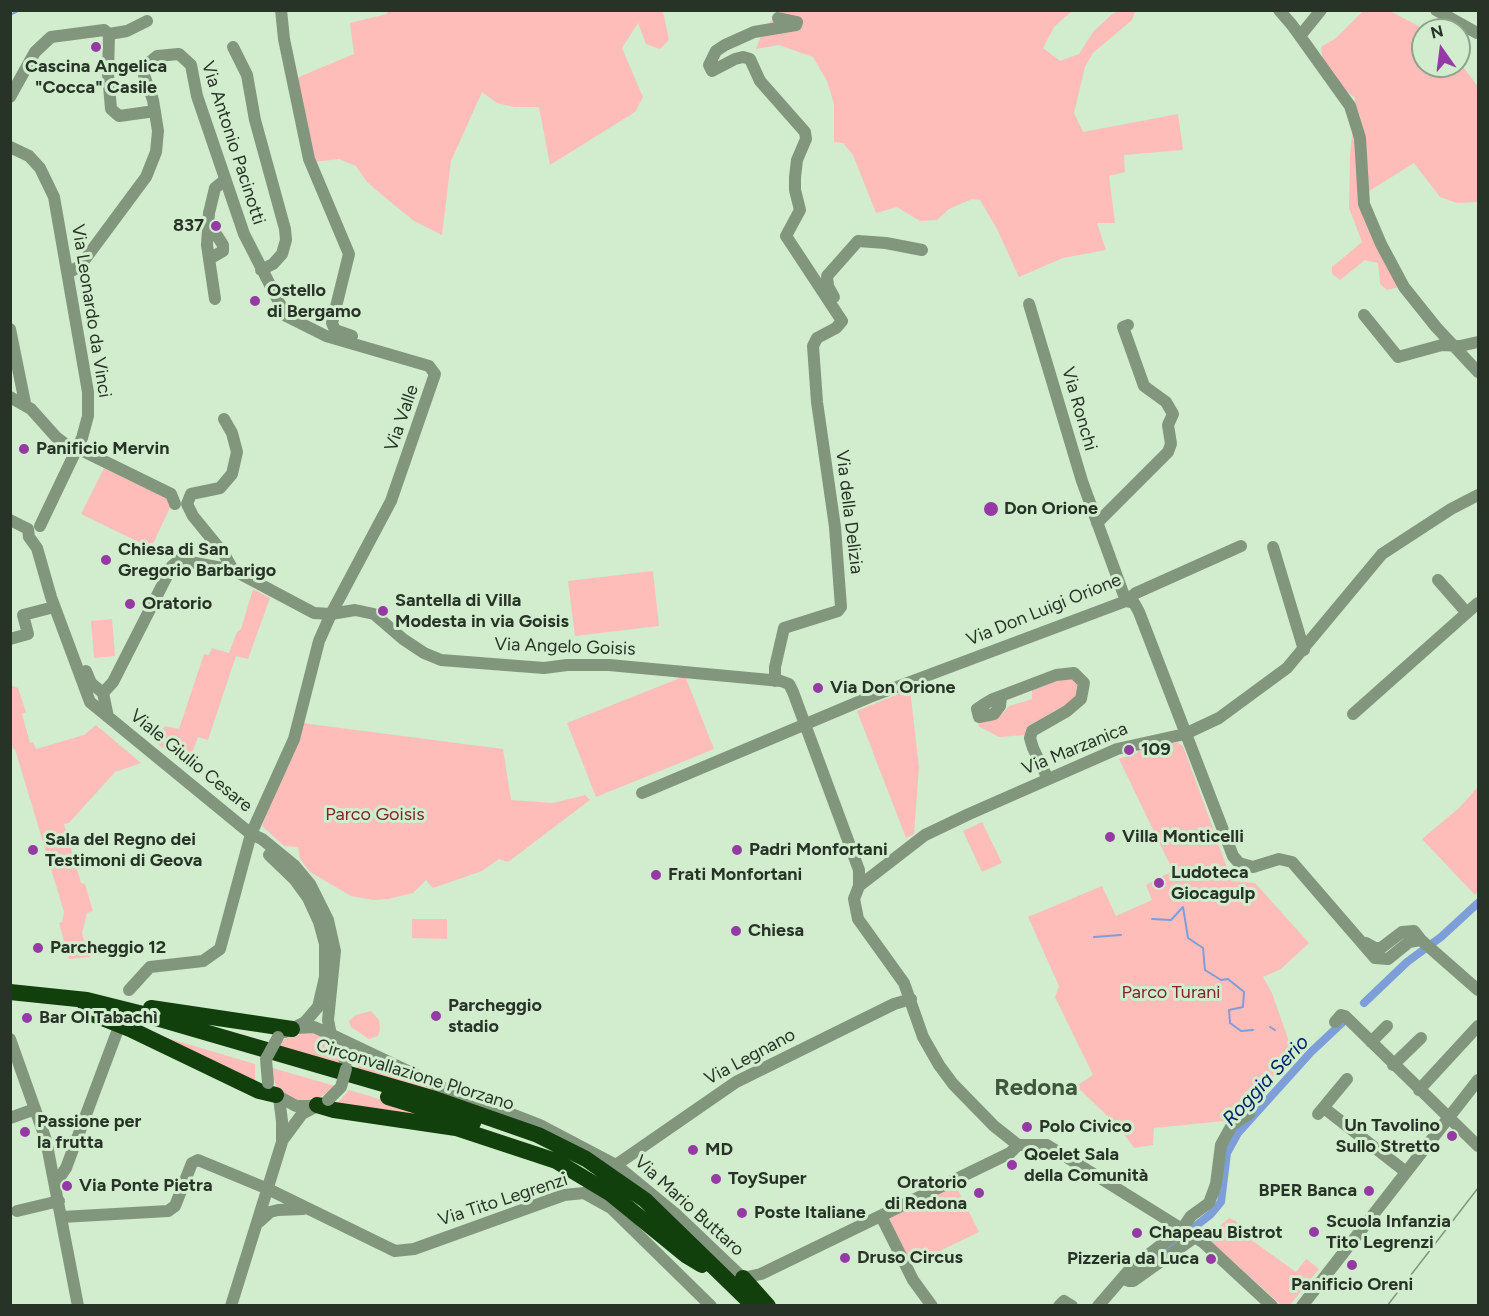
<!DOCTYPE html>
<html>
<head>
<meta charset="utf-8">
<style>
  body { margin:0 }
  #map { position:relative; width:1489px; height:1316px; overflow:hidden; background:#d1edcd; font-family:Figtree,sans-serif }
  canvas { display:block }
  .frame { position:absolute; inset:0; border:12px solid #283327; pointer-events:none }
  .north { position:absolute; left:1411px; top:18px; width:60px; height:60px; box-sizing:border-box; background:#d1edcd; border:2px solid #8da38b; border-radius:50%; rotate:346deg; font-size:16px; font-weight:700; line-height:24px; text-align:center; color:#283327 }
  .north::after { content:''; display:block; margin:auto; width:21px; height:27px; background:#953aa5; clip-path:polygon(50% 0,100% 100%,50% 72%,0 100%) }
</style>
</head>
<body>
<div id="map">
<canvas width="1489" height="1316"></canvas>
<div class="frame"></div>
<div class="north">N</div>
</div>
<script>
const g = document.querySelector('canvas').getContext('2d');
g.lineJoin = 'round';
function fillPath(path, color) { g.fillStyle = color; g.fill(path, 'evenodd'); }
const toPath = rows => new Path2D(rows.map(r => 'M' + r).join(''));
function stroke(path, color, width, dash) { g.strokeStyle = color; g.lineWidth = width; g.lineCap = dash ? 'butt' : 'round'; g.setLineDash(dash || []); g.stroke(path); }
function write(font, color, halo, rows, align = 'center') {
  g.font = font + ' Figtree,sans-serif'; g.lineWidth = 6; g.setLineDash([]); g.textBaseline = 'middle'; g.strokeStyle = halo; g.fillStyle = color; for (const [text, x, y, turn = 0] of rows) {
    g.save(); g.translate(x, y); g.rotate((+turn || 0) * Math.PI / 180); g.textAlign = isNaN(turn) ? turn : align; if (halo) g.strokeText(text, 0, 0); g.fillText(text, 0, 0); g.restore();
  }
}
const green = toPath([
  [388,11,663,11,669,40,660,49,646,44,638,23,622,48,643,97,635,112,550,165,539,107,514,107,497,103,482,92,451,161,442,235,414,221,388,200,367,182,356,166,339,159,314,162,294,79,354,54,350,23,387,14],
  [780,11,1072,11,1054,27,1043,48,1060,61,1079,54,1093,32,1111,15,1118,11,1135,11,1132,20,1093,53,1085,67,1074,113,1083,132,1178,114,1183,150,1124,155,1125,172,1109,176,1115,223,1097,223,1106,250,1063,258,1019,277,997,229,980,200,972,199,949,209,937,220,920,221,897,207,876,213,853,155,843,143,834,142,834,104,827,81,813,57,779,45,756,49,764,27,780,14],
  [1363,11,1390,11,1426,30,1423,30,1423,66,1459,66,1459,61,1478,87,1478,202,1457,203,1440,197,1414,163,1366,193,1400,287,1387,290,1380,284,1378,263,1365,260,1340,280,1332,274,1332,267,1362,242,1349,208,1350,157,1355,98,1342,87,1323,64,1321,47,1336,38],
  [104,468,173,501,151,548,81,514],
  [653,571,659,626,575,636,568,581],
  [253,589,270,598,248,659,236,656,208,740,198,737,187,767,153,740,165,726,179,729,204,654,209,655,212,648,229,653,237,632,241,629],
  [112,619,115,656,94,658,91,621],
  [685,676,714,749,596,797,567,723],
  [1069,676,1078,682,1077,698,1030,725,1025,730,1025,735,999,737,978,726,979,722,1003,713,1009,706,1032,699,1032,690],
  [10,685,18,688,26,712,22,714,30,743,33,742,36,749,84,735,96,725,141,763,115,772,69,823,64,824,81,883,85,884,93,911,87,913,82,934,90,957,69,959,59,923,62,922,64,912,15,749,13,749,11,740],
  [910,689,919,767,914,834,906,838,857,711],
  [302,723,503,749,511,800,553,803,585,795,590,800,508,862,499,859,482,871,433,888,426,880,413,893,388,899,373,900,351,896,310,872,300,859,298,847,284,846,262,826],
  [1177,742,1183,746,1232,881,1255,883,1309,943,1281,969,1263,977,1272,993,1293,1053,1268,1083,1270,1089,1253,1107,1224,1116,1225,1121,1154,1128,1153,1145,1134,1148,1119,1127,1076,1086,1093,1075,1055,997,1059,986,1028,917,1102,886,1116,916,1152,900,1146,885,1173,871,1119,759,1137,753,1138,750],
  [1478,787,1478,891,1475,895,1422,839,1459,808],
  [982,822,1002,863,982,872,963,831],
  [412,919,447,919,447,939,412,938],
  [371,1011,379,1020,380,1029,378,1036,369,1039,351,1027,349,1021,356,1015],
  [147,1032,255,1064,255,1085],
  [302,1032,316,1033,329,1040,337,1051,340,1065,276,1047,289,1035],
  [373,1062,390,1068,463,1100,354,1070,362,1063],
  [269,1067,335,1086,318,1099,298,1102,277,1088],
  [349,1090,453,1121,335,1106],
  [956,1186,979,1232,909,1266,887,1219],
  [1229,1218,1236,1221,1243,1234,1296,1272,1306,1259,1319,1269,1290,1305,1281,1305,1206,1237]
]);
const stream = toPath([
  [10,15,20,10],
  [1152,919,1171,920,1183,907,1188,938,1203,948,1205,970,1221,980,1228,979,1244,992,1243,1007,1229,1010,1230,1023,1241,1031,1253,1030],
  [1094,937,1121,935],
  [1270,1027,1275,1030]
]);
const canal = toPath([
  [1364,1003,1407,962,1441,937,1478,903],
  [1145,1266,1211,1214,1221,1202,1227,1153,1238,1133,1311,1052,1344,1021]
]);
const minor = toPath([
  [281,10,284,39,309,159,349,254,332,323,335,330,352,336],
  [1279,10,1292,25,1350,106,1360,138,1364,204,1381,244,1404,287,1436,327,1478,372],
  [1436,10,1477,33],
  [109,34,127,31,147,21],
  [1300,36,1321,10],
  [233,47,247,75,255,120,285,229,286,240,282,254,273,264,261,270],
  [10,97,35,52,51,37,104,30,109,34,108,74,111,109,119,116,155,111],
  [10,147,29,156,40,168,54,197,88,392,88,416,82,438,40,526],
  [209,223,223,245,223,251,209,259],
  [68,273,80,266,146,177,156,152,158,131,153,100,144,75,145,66,157,56,179,54,191,65,197,96,244,234,286,316,326,336,429,366,435,374,391,501,331,614,314,613,233,570,179,560,172,566,113,682,103,693],
  [834,297,828,286,827,276,858,241,886,243,922,250],
  [215,299,207,245,209,213,215,188,225,180],
  [1029,304,1082,481,1126,601],
  [1364,315,1398,357,1442,345,1460,346,1478,342],
  [10,329,25,403],
  [10,397,31,409,56,437,76,452],
  [224,419,232,433,237,452,232,474,220,488,191,494,187,504,193,516,224,554,233,570],
  [77,448,171,494,175,504],
  [10,520,28,529],
  [1097,523,1168,452,1171,444,1168,425,1173,414,1166,402,1144,386,1123,327,1128,325],
  [28,529,29,537,37,548,51,597,90,702,251,834,262,839,295,866,310,884,328,920,335,951,328,1020,331,1035],
  [1273,547,1304,650],
  [1438,580,1467,613],
  [1126,601,1134,603,1139,612,1233,856,1239,863,1253,867,1279,859,1292,862,1375,958,1388,959,1409,942,1421,940],
  [10,639,28,634,23,615,54,607],
  [86,671,91,683,103,693,108,717],
  [775,681,775,667,784,628,838,611,841,607,835,527,817,402,813,346,817,338,836,328,842,321,786,236,800,210,795,190,795,177,797,160,806,139,805,132,760,81,750,59,743,57,735,59,712,71,709,65,716,51,725,45,754,32,796,25,797,22,778,18],
  [1001,697,1000,706,994,714,979,717,977,709,983,705,993,699,1056,675,1074,673,1084,683,1081,699,1067,711,1032,731,1030,738,1033,748,1048,779],
  [1353,714,1478,603],
  [642,793,870,697,1126,601,1136,593,1241,546],
  [269,855,295,880,308,898,319,922,325,944,325,977,318,1007,305,1022,285,1032],
  [859,886,925,835,969,814,1117,749,1185,734,1219,718,1287,668,1382,554,1451,509,1478,495],
  [1366,943,1375,948,1381,948,1402,932,1414,931,1421,940,1478,990],
  [129,990,150,967,203,961,220,949,251,834,294,739,319,641,331,614,355,610,374,614,403,639,424,653,441,660,544,668,567,665,609,665,781,681,789,684,793,692,859,870,859,886,854,899,858,919,904,983,923,1037,939,1065,953,1084,994,1126,1018,1145],
  [1335,1022,1341,1015,1345,1016,1478,1146],
  [296,1028,314,1027,332,1035,343,1051,346,1069],
  [332,1035,437,1085,540,1125,616,1165,678,1216,743,1278,761,1274,1010,1153,1018,1145],
  [10,1039,46,1140,78,1306],
  [1371,1042,1387,1026],
  [1393,1065,1421,1038],
  [1419,1090,1478,1026],
  [276,1095,296,1106,313,1106],
  [1324,1108,1406,1172],
  [1318,1114,1347,1079],
  [10,1118,35,1109],
  [282,1141,302,1114,323,1103],
  [1018,1145,1047,1145,1182,1229,1204,1243,1272,1306],
  [616,1165,736,1082,894,1004,911,999],
  [56,1183,66,1168,117,1032],
  [17,1211,59,1201],
  [881,1216,913,1280,932,1306],
  [62,1217,168,1211,175,1206,192,1163,198,1160,268,1189,395,1251,414,1249,564,1195,584,1193,611,1208,711,1306],
  [259,1222,270,1212,278,1210,303,1209],
  [1125,1276,1128,1281,1133,1281,1195,1237],
  [231,1306,282,1142,282,1121,279,1098],
  [1059,1306,1064,1301,1072,1306],
  [1098,1306,1131,1268,1182,1229,1191,1216,1209,1203,1216,1184,1221,1145,1232,1125,1249,1114],
  [1302,1306,1478,1080]
]);
const highway = toPath([
  [10,992,87,1000,139,1013,435,1099,538,1135,586,1159,645,1200,754,1306],
  [151,1008,292,1029],
  [85,1011,130,1029,259,1091,276,1095],
  [388,1097,473,1123],
  [317,1105,334,1110,456,1128,556,1161,611,1194,687,1256,702,1265],
  [743,1278,768,1306]
]);
const tram = toPath([
  [1387,1306,1478,1188]
]);
const minorBridge = toPath([
  [268,1083,266,1059,278,1037],
  [328,1100,341,1087,346,1069]
]);
const markers = [
  [96,47,6,"#953aa5"],
  [216,226,6,"#953aa5"],
  [255,301,6,"#953aa5"],
  [24,449,6,"#953aa5"],
  [991,509,8,"#953aa5"],
  [106,560,6,"#953aa5"],
  [130,604,6,"#953aa5"],
  [383,611,6,"#953aa5"],
  [818,688,6,"#953aa5"],
  [1129,750,6,"#953aa5"],
  [1110,837,6,"#953aa5"],
  [33,850,6,"#953aa5"],
  [737,850,6,"#953aa5"],
  [656,875,6,"#953aa5"],
  [1159,883,6,"#953aa5"],
  [736,931,6,"#953aa5"],
  [38,948,6,"#953aa5"],
  [436,1016,6,"#953aa5"],
  [27,1018,6,"#953aa5"],
  [1027,1127,6,"#953aa5"],
  [25,1132,6,"#953aa5"],
  [1452,1136,6,"#953aa5"],
  [693,1150,6,"#953aa5"],
  [1012,1165,6,"#953aa5"],
  [716,1179,6,"#953aa5"],
  [67,1186,6,"#953aa5"],
  [1369,1191,6,"#953aa5"],
  [979,1193,6,"#953aa5"],
  [742,1213,6,"#953aa5"],
  [1314,1232,6,"#953aa5"],
  [1137,1233,6,"#953aa5"],
  [845,1258,6,"#953aa5"],
  [1211,1259,6,"#953aa5"],
  [1352,1265,6,"#953aa5"]
];
const poiNames = [
  ["Cascina Angelica",96,67,"center"],
  ["\"Cocca\" Casile",96,88,"center"],
  ["837",204,226,"right"],
  ["Ostello",267,291],
  ["di Bergamo",267,312],
  ["Panificio Mervin",36,449],
  ["Don Orione",1004,509],
  ["Chiesa di San",118,550],
  ["Gregorio Barbarigo",118,571],
  ["Santella di Villa",395,601],
  ["Modesta in via Goisis",395,622],
  ["Oratorio",142,604],
  ["Via Don Orione",830,688],
  ["109",1141,750],
  ["Villa Monticelli",1122,837],
  ["Sala del Regno dei",45,840],
  ["Testimoni di Geova",45,861],
  ["Padri Monfortani",749,850],
  ["Ludoteca",1171,873],
  ["Giocagulp",1171,894],
  ["Frati Monfortani",668,875],
  ["Chiesa",748,931],
  ["Parcheggio 12",50,948],
  ["Parcheggio",448,1006],
  ["stadio",448,1027],
  ["Bar Ol Tabachì",39,1018],
  ["Passione per",37,1122],
  ["la frutta",37,1143],
  ["Un Tavolino",1440,1126,"right"],
  ["Sullo Stretto",1440,1147,"right"],
  ["Polo Civico",1039,1127],
  ["MD",705,1150],
  ["Qoelet Sala",1024,1155],
  ["della Comunità",1024,1176],
  ["ToySuper",728,1179],
  ["Oratorio",967,1183,"right"],
  ["di Redona",967,1204,"right"],
  ["Via Ponte Pietra",79,1186],
  ["BPER Banca",1357,1191,"right"],
  ["Poste Italiane",754,1213],
  ["Scuola Infanzia",1326,1222],
  ["Tito Legrenzi",1326,1243],
  ["Chapeau Bistrot",1149,1233],
  ["Druso Circus",857,1258],
  ["Pizzeria da Luca",1199,1259,"right"],
  ["Panificio Oreni",1352,1285,"center"]
];
const streetNames = [
  ["Via Antonio Pacinotti",233,143,72],
  ["Via Leonardo da Vinci",91,311,81],
  ["Via Ronchi",1079,409,74],
  ["Via Valle",402,418,-71],
  ["Via della Delizia",849,512,83],
  ["Via Don Luigi Orione",1044,610,-22],
  ["Via Angelo Goisis",565,647,2],
  ["Via Marzanica",1075,749,-22],
  ["Viale Giulio Cesare",191,761,39],
  ["Via Legnano",750,1057,-28],
  ["Circonvallazione Plorzano",415,1075,17],
  ["Via Tito Legrenzi",503,1200,-18],
  ["Via Mario Buttaro",689,1206,42]
];
const parkNames = [
  ["Parco Goisis",375,815],
  ["Parco Turani",1171,993]
];
const waterNames = [
  ["Roggia Serio",1266,1081,-47]
];
const districtNames = [
  ["Redona",1036,1088]
];
fillPath(green, '#ffbdba');
stroke(stream, '#7e9ed9', 2);
stroke(canal, '#7e9ed9', 8);
stroke(minor, '#82967e', 12);
stroke(highway, '#12400c', 16);
stroke(tram, '#82967f', 1.5);
stroke(minorBridge, '#82967e', 12);
for (const [x, y, r, color] of markers) { const dot = new Path2D(); dot.arc(x, y, r, 0, 2 * Math.PI); g.fillStyle = color; g.fill(dot); stroke(dot, '#d1edcd', 2); }
write('bold 18px', '#283327', '#d1edcd', poiNames, 'left');
write('18px', '#283327', '#d1edcd', streetNames);
write('18px', '#7f252a', '#d1edcd', parkNames);
write('italic 20px', '#012366', '#d1edcd', waterNames);
write('bold 24px', '#3f563c', '#d1edcd', districtNames);
</script>
</body>
</html>
